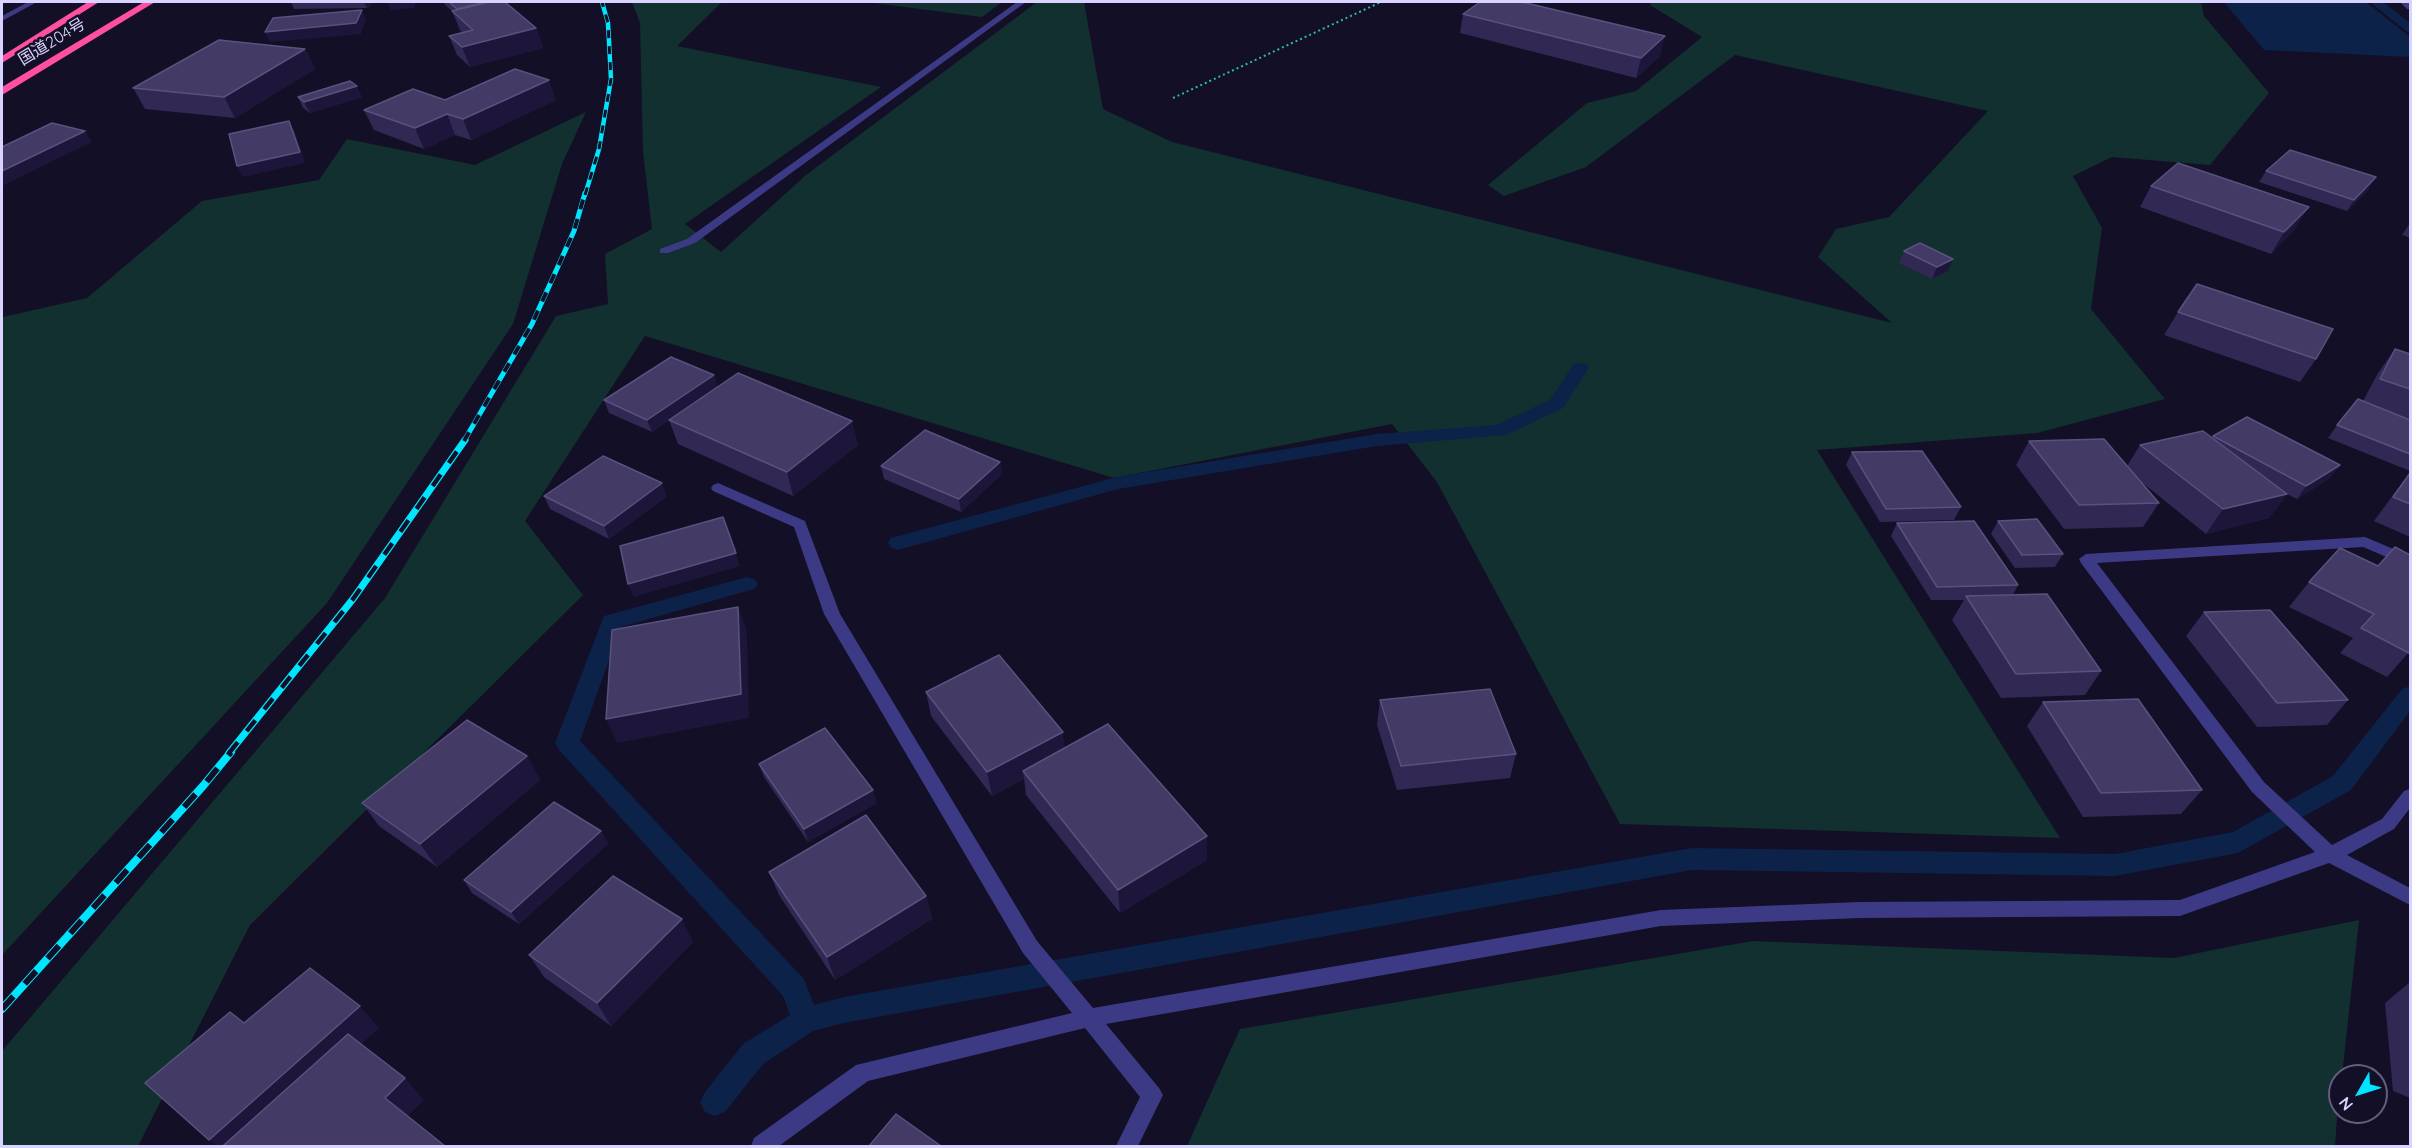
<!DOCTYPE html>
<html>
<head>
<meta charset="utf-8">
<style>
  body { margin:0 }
  #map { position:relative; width:2412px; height:1148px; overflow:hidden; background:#130f26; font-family:Quicksand,sans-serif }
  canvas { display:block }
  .frame { position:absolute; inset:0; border:3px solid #d9d4ff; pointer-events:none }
  .north { position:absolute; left:2328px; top:1064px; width:60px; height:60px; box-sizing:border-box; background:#130f26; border:2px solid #625e7d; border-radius:50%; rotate:231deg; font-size:16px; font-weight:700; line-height:24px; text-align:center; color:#d9d4ff }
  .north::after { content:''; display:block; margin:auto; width:21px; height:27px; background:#00e5ff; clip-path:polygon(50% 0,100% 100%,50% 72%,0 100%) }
</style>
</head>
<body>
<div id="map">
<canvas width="2412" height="1148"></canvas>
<div class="frame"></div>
<div class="north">N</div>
</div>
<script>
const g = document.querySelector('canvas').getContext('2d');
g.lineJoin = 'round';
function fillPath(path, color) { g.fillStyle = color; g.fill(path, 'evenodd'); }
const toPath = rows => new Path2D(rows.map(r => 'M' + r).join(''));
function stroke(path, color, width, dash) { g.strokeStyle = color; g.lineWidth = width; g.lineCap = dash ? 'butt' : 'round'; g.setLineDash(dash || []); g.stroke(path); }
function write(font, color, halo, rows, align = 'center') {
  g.font = font + ' Quicksand,"Noto Sans JP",sans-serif'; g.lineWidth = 5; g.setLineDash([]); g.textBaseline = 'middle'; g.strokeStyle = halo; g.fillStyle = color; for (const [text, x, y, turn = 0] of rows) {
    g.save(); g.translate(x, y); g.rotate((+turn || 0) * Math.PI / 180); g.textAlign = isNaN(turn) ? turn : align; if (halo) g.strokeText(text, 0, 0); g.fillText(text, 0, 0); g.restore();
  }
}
const green = toPath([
  [632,2,722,2,677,46,881,87,685,224,721,252,806,175,1037,2,1084,2,1103,109,1172,142,1892,323,1818,257,1836,229,1889,217,1988,111,1735,55,1586,167,1504,196,1488,185,1587,103,1636,91,1702,37,1650,5,1652,2,2201,2,2204,16,2269,93,2210,165,2112,157,2073,176,2102,228,2091,309,2165,399,2037,433,1817,450,2060,838,1620,824,1437,482,1392,424,1114,478,645,336,525,521,583,595,250,925,138,1146,2,1146,2,1051,385,598,556,316,608,304,605,254,652,229,643,151,640,23],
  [866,2,1002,2,982,17],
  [586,112,562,164,513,324,327,603,2,955,2,313,3,317,87,298,202,201,319,180,347,139,475,165],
  [2359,920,2342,1076,2340,1076,2335,1146,1187,1146,1240,1029,1753,941,2174,958]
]);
const water = toPath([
  [2224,2,2366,2,2410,37,2410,57,2264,50]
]);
const stream = toPath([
  [2370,2,2383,2,2410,23,2410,32,2406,31,2370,2],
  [1580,363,1586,364,1589,368,1563,408,1506,435,1377,446,1118,489,898,550,891,548,888,543,891,538,1117,477,1377,434,1496,425,1550,400,1574,364,1580,363],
  [747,577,754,579,758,584,754,589,621,627,580,741,804,979,814,1005,844,997,1692,848,2115,854,2233,832,2333,776,2402,689,2410,686,2410,711,2351,790,2238,853,2115,876,1692,870,844,1023,813,1031,763,1064,725,1112,715,1116,705,1112,700,1102,705,1092,743,1044,790,1015,783,996,559,750,555,743,604,616,747,577]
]);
const path = toPath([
  [1173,98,1381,2]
]);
const minor = toPath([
  [28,2,37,2,2,21,2,16,28,2],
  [1017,2,1026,2,695,243,668,253,660,253,660,249,687,239,1017,2],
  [2400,2,2409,2,2410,9,2407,9,2400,2],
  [718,483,805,521,840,614,1037,941,1093,1008,1661,910,1860,902,2180,900,2315,852,2252,792,2081,563,2079,559,2086,554,2365,537,2410,556,2410,567,2363,547,2097,563,2264,782,2332,845,2382,819,2404,791,2410,789,2410,808,2394,829,2347,855,2410,888,2410,905,2329,863,2180,916,1860,918,1661,926,1106,1024,1159,1088,1163,1095,1138,1146,1116,1146,1140,1097,1085,1028,868,1081,779,1146,751,1146,754,1138,856,1065,1072,1013,1023,953,824,614,794,527,713,491,711,488,713,485,718,483]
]);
const highway = toPath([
  [88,2,99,2,2,63,2,56,88,2],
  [144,2,155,2,2,95,2,87,144,2]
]);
const railFar3 = toPath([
  [585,195,599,149,611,79,608,23,602,2]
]);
const railFar2 = toPath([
  [464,441,532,324,574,231,585,193]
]);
const railFar1 = toPath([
  [229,753,353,599,465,440]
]);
const rail = toPath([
  [2,1009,203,786,231,752]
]);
const wall = toPath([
  [291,2,373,2,367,8,294,9],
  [444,2,487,2,536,28,543,48,470,67,457,55,449,36,462,32,460,30,452,11,445,5],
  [1463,14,1660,56,1636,78,1460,33],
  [305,49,315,69,235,118,145,109,133,88],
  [298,97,362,97,310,113,303,108],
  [445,100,556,100,471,140,455,135,424,149,374,130,364,110],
  [2266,171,2369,189,2347,211,2259,182],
  [2151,186,2295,229,2271,254,2140,207],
  [2410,223,2410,238,2402,235],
  [1904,251,1948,271,1932,279,1899,263],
  [2178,312,2316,359,2300,382,2164,335],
  [2395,349,2410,354,2410,419,2384,410,2410,420,2410,471,2328,438,2337,425,2363,401,2378,373],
  [714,375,717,387,858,445,793,496,678,444,669,420,652,432,609,413,604,400],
  [2213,436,2340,465,2330,478,2297,499,2287,494,2269,518,2206,534,2139,480,2159,503,2143,527,2064,529,2016,465,2029,441,2127,466,2140,445,2211,438],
  [1852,452,1961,507,1954,520,1880,522,1846,465],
  [881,466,1002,474,961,512,884,479],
  [2410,472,2410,537,2374,521],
  [544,496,667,496,609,539,550,509],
  [1998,521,2063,554,2055,567,2015,568,1991,534],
  [1897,523,2018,585,2013,595,2101,671,2085,695,2001,698,1952,620,1964,600,1931,600,1891,536],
  [2340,548,2410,651,2387,677,2340,653,2353,638,2289,607,2309,582],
  [2204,612,2348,700,2327,725,2257,727,2186,636],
  [926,692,1065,748,1207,836,1207,860,1120,913,1026,795,1024,779,992,796,931,716],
  [1380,700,1516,754,1510,778,1397,790,1377,725],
  [2043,702,2202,790,2181,814,2083,817,2027,726],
  [527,756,540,780,437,867,379,826,362,803],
  [759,764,877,803,808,842,764,777],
  [601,831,608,844,519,924,472,893,464,880],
  [769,872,926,896,932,919,835,980,779,895],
  [693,942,611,1026,544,977,529,955],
  [2410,982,2410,1098,2393,1091,2385,1003]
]);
const shadedWall = toPath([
  [364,2,373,2,367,8],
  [387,2,416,2,414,8,391,10],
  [362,10,366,20,361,34,270,42,265,32],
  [536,28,543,48,470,67,462,47],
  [1665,36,1660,56,1636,78,1641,58],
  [305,49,315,69,235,118,224,97],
  [549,80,556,100,471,140,463,119],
  [357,86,362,97,310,113,304,102],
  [447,114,455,135,424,149,415,128],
  [289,121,295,132,305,163,243,177,237,166],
  [85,131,92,142,2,186,2,171],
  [2376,177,2369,189,2347,211,2354,200],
  [2309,207,2295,229,2271,254,2284,232],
  [1953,259,1948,271,1932,279,1937,267],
  [714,375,718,387,652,432,647,420],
  [852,421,858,445,793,496,787,472],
  [1000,462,1002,474,961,512,959,499],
  [2340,465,2330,478,2297,499,2306,486],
  [662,483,667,496,609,539,604,526],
  [2287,494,2269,518,2206,534,2223,509],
  [736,553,740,566,634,597,628,584],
  [738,607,747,631,749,718,617,743,606,719],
  [1063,732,1066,756,1023,771,1024,779,992,796,987,772],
  [527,756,540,780,437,867,420,844],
  [873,790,877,803,808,842,804,829],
  [601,831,608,844,519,924,511,912],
  [1207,836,1207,860,1120,913,1118,890],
  [926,896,932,919,835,980,827,957],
  [682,919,693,942,611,1026,597,1003],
  [360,1006,379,1028,249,1146,217,1146,209,1140],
  [405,1078,424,1100,405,1119,385,1098]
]);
const building = toPath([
  [449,2,486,2,457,9,449,2],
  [489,2,505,2,536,28,462,47,449,36,473,30,452,11,489,2],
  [1480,2,1522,2,1665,36,1641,58,1463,14,1480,2],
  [362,10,356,23,265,32,273,18,362,10],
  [219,40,305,49,224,97,133,88,219,40],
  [515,69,549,80,463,119,447,114,415,128,364,110,413,89,445,100,515,69],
  [350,81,357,86,304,102,298,97,350,81],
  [289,121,300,152,237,166,229,134,289,121],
  [52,123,85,131,2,171,2,147,52,123],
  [2290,150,2376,177,2354,200,2266,171,2290,150],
  [2178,163,2309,207,2284,232,2151,186,2178,163],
  [1920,243,1953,259,1937,267,1904,251,1920,243],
  [2197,284,2333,329,2316,359,2178,312,2197,284],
  [2395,349,2410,354,2410,389,2380,379,2395,349],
  [671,357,714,375,647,420,604,400,671,357],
  [738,373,852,421,787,472,669,420,738,373],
  [2358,399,2410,420,2410,454,2337,425,2358,399],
  [2247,417,2340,465,2306,486,2213,436,2247,417],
  [925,430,1000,462,959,499,881,466,925,430],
  [2203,431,2287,494,2223,509,2140,445,2203,431],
  [2104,439,2159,503,2079,505,2029,441,2104,439],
  [1922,451,1961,507,1886,509,1852,452,1922,451],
  [603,456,662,483,604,526,544,496,603,456],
  [2410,473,2410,504,2393,497,2410,473],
  [723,517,736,553,628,584,620,546,723,517],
  [2037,519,2063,554,2022,555,1998,521,2037,519],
  [1974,521,2018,585,1937,587,1897,523,1974,521],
  [2395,547,2410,555,2410,651,2409,653,2361,628,2374,614,2309,582,2340,548,2378,566,2395,547],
  [2047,594,2101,671,2016,674,1966,596,2047,594],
  [738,607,741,694,606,719,612,630,738,607],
  [2270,610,2348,700,2277,703,2204,612,2270,610],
  [999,655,1063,732,987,772,926,692,999,655],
  [1490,689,1516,754,1401,766,1380,700,1490,689],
  [2138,699,2202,790,2101,793,2043,702,2138,699],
  [467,720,527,756,420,844,362,803,467,720],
  [1108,724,1207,836,1118,890,1023,771,1108,724],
  [825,728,873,790,804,829,759,764,825,728],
  [554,802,601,831,511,912,464,880,554,802],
  [866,815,926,896,827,957,769,872,866,815],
  [613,876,682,919,597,1003,529,955,613,876],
  [310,968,360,1006,209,1140,145,1083,230,1012,244,1023,310,968],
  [348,1034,405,1078,385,1098,445,1146,225,1146,224,1145,348,1034],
  [896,1114,941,1146,869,1146,896,1114]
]);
const farStreetnames = [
  ["国道204号",52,42,-31]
];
fillPath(green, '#12302f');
fillPath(water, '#0c2248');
fillPath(stream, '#0c2248');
stroke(path, '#2fb8b0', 2, [2, 3]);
fillPath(minor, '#3d3a85');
fillPath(highway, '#ff4fa3');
stroke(railFar3, '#00e5ff', 4.5);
stroke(railFar2, '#00e5ff', 5);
stroke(railFar1, '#00e5ff', 7);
stroke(rail, '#00e5ff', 8);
stroke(railFar3, '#130f26', 3, [8]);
stroke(railFar2, '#130f26', 4, [10]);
stroke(railFar1, '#130f26', 4.5, [14]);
stroke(rail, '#130f26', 6, [17]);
fillPath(wall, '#312854');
fillPath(shadedWall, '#1d163a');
fillPath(building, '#433a66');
stroke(building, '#5a527e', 1.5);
write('16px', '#d9d4ff', '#130f26', farStreetnames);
</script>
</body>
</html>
